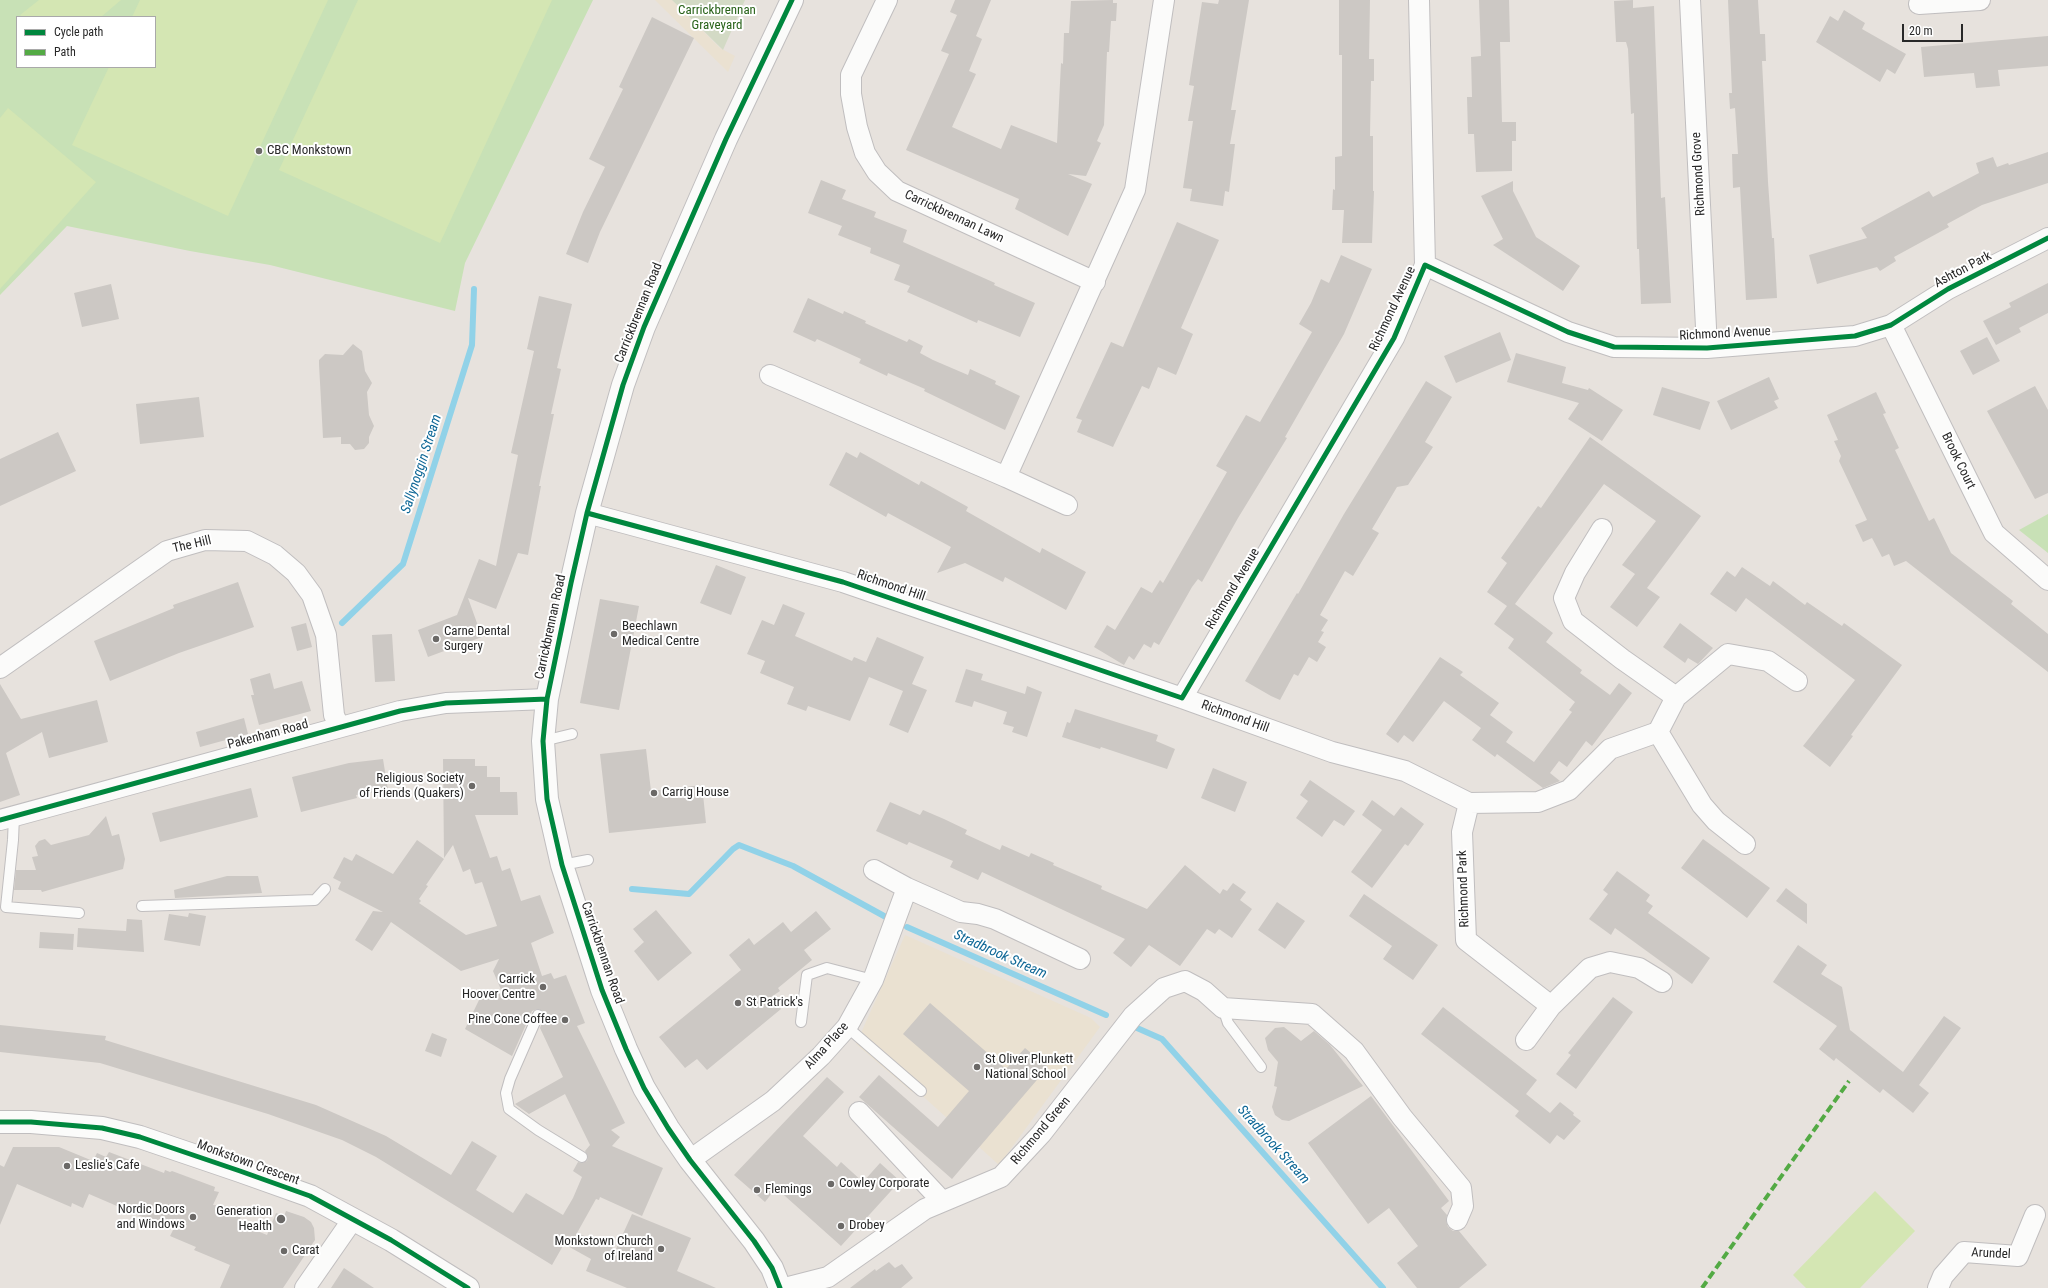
<!DOCTYPE html>
<html>
<head>
<meta charset="utf-8">
<style>
  body { margin:0 }
  #map { position:relative; width:2048px; height:1288px; overflow:hidden; background:#e7e2dd; font-family:"Roboto Condensed",sans-serif }
  canvas { display:block }
  .legend { position:absolute; left:16px; top:16px; width:140px; height:52px; box-sizing:border-box; background:#fff; border:1px solid #a9a9a9; margin:0; padding:5px 7px; list-style:none; font-size:12px; color:#282828 }
  .legend li { display:flex; align-items:center; gap:8px; height:20px }
  .legend b { width:20px; border:1px solid #a9a9a9 }
  .scale { position:absolute; left:1902px; top:24px; width:61px; height:18px; box-sizing:border-box; border:2px solid #282828; border-top:0; padding-left:5px; font-size:12px; line-height:14px; white-space:nowrap; color:#282828; -webkit-text-stroke:3px #fff; paint-order:stroke }
</style>
</head>
<body>
<div id="map">
<canvas width="2048" height="1288"></canvas>
<ul class="legend">
<li><b style="height:5px;background:#00873e"></b>Cycle path</li>
<li><b style="height:5px;background:#53aa44"></b>Path</li>
</ul>
<div class="scale">20 m</div>
</div>
<script>
const g = document.querySelector('canvas').getContext('2d');
g.lineJoin = 'round';
function fillPath(path, color) { g.fillStyle = color; g.fill(path, 'evenodd'); }
const toPath = rows => new Path2D(rows.map(r => 'M' + r).join(''));
function stroke(path, color, width, dash) { g.strokeStyle = color; g.lineWidth = width; g.lineCap = dash ? 'butt' : 'round'; g.setLineDash(dash || []); g.stroke(path); }
function write(font, color, halo, rows, align = 'center') {
  g.font = font + ' "Roboto Condensed",sans-serif'; g.lineWidth = 4; g.setLineDash([]); g.textBaseline = 'middle'; g.strokeStyle = halo; g.fillStyle = color; for (const [text, x, y, turn = 0] of rows) {
    g.save(); g.translate(x, y); g.rotate((+turn || 0) * Math.PI / 180); g.textAlign = isNaN(turn) ? turn : align; if (halo) g.strokeText(text, 0, 0); g.fillText(text, 0, 0); g.restore();
  }
}
const education = toPath([
  [655,0,672,0,720,48,735,56,728,72],
  [905,935,1091,1018,1100,1027,999,1165,916,1090,912,1092,856,1044]
]);
const green = toPath([
  [0,0,593,0,465,263,455,311,270,265,190,251,67,226,0,295],
  [17,17,155,17,155,67,17,67],
  [2048,514,2048,553,2019,530]
]);
const cemetery = toPath([
  [672,0,745,0,723,50]
]);
const pitch = toPath([
  [39,0,121,0,101,17,22,17,20,15],
  [140,0,328,0,228,216,72,145,109,67,155,67,155,17,132,17],
  [358,0,552,0,440,243,279,170],
  [8,108,96,182,0,289,0,118],
  [1875,1191,1915,1231,1860,1288,1806,1288,1793,1275]
]);
const stream = toPath([
  [342,623,403,564,472,345,474,289],
  [632,889,689,894,733,849,739,845,793,866,884,916],
  [907,927,1106,1015],
  [1137,1028,1162,1039,1383,1288]
]);
const building = toPath([
  [955,0,991,0,976,36,982,39,969,71,976,74,952,127,1001,149,1011,125,1057,143,1061,63,1063,64,1064,33,1069,33,1071,1,1113,0,1113,3,1117,3,1116,21,1111,21,1109,52,1107,52,1104,125,1097,141,1101,143,1086,176,1068,174,1092,184,1068,236,1015,209,1019,199,906,150,949,54,941,51,957,15,950,12],
  [1219,0,1249,0,1231,110,1236,110,1230,144,1235,144,1229,192,1225,191,1223,206,1190,201,1192,189,1183,188,1193,121,1188,121,1194,86,1189,85,1202,2,1218,4],
  [1339,0,1370,0,1369,59,1374,59,1374,81,1371,81,1370,136,1373,136,1373,191,1374,191,1372,243,1342,243,1344,210,1332,210,1333,189,1335,190,1335,157,1342,156,1342,55,1339,55],
  [1479,0,1509,0,1510,42,1500,42,1502,122,1516,122,1516,141,1512,141,1512,171,1476,172,1474,134,1468,134,1467,97,1472,97,1471,57,1481,56],
  [1633,0,1633,8,1654,6,1661,198,1665,197,1671,303,1641,304,1639,249,1637,249,1634,113,1631,114,1628,49,1626,42,1616,42,1614,1],
  [1728,0,1758,0,1760,34,1765,34,1766,61,1762,61,1768,182,1772,238,1774,238,1777,298,1746,300,1740,187,1733,188,1732,154,1738,154,1735,108,1730,109,1729,93,1732,93],
  [1844,10,1865,23,1862,29,1906,54,1895,74,1887,69,1880,82,1816,42,1830,16,1838,21],
  [652,17,694,38,600,232,588,263,566,254,583,212,605,167,589,159,623,89,619,87],
  [2048,36,2048,66,1998,70,2000,86,1976,88,1974,73,1924,77,1921,47],
  [2048,152,2048,183,1982,205,1947,224,1949,227,1894,257,1896,261,1880,271,1877,267,1817,284,1809,255,1867,238,1861,228,1929,191,1933,197,1979,173,1976,163,1993,157,1997,167,2008,163,2009,165],
  [821,180,846,190,842,199,876,212,874,217,907,230,903,242,995,283,994,285,1035,303,1020,337,978,320,977,323,907,292,910,286,894,280,900,265,870,253,871,248,838,235,842,226,808,213],
  [1513,181,1513,191,1536,237,1580,266,1563,291,1493,245,1503,239,1481,196],
  [1177,222,1219,240,1181,328,1193,334,1176,375,1158,367,1149,389,1142,386,1113,447,1077,432,1082,420,1076,418,1111,342,1123,347],
  [1341,255,1372,269,1344,334,1285,437,1287,438,1238,518,1202,582,1198,579,1192,587,1159,645,1154,642,1151,648,1144,644,1134,660,1129,656,1124,665,1094,647,1107,625,1115,630,1141,587,1152,593,1160,580,1163,583,1227,472,1216,466,1246,415,1260,422,1312,332,1299,324,1311,303,1321,279,1329,283],
  [2048,283,2048,313,2019,328,2021,332,1996,345,1983,321,2011,307,2009,303],
  [111,284,119,319,82,327,74,293],
  [539,296,572,304,557,368,561,369,551,414,554,414,539,486,541,486,528,555,518,553,496,609,468,598,482,637,428,657,418,630,457,615,479,559,496,566,518,455,511,453,534,351,527,349],
  [808,298,843,314,844,311,866,321,865,323,907,342,909,339,923,346,920,353,933,360,968,375,970,369,996,381,995,384,1020,396,1005,430,924,391,925,389,888,373,887,376,859,363,861,359,817,339,815,342,793,332],
  [1500,332,1511,360,1456,383,1444,356],
  [1987,337,2000,361,1973,375,1960,351],
  [353,344,362,351,365,371,372,383,367,392,369,415,374,426,369,437,369,443,364,449,355,450,350,444,341,444,341,437,323,438,319,364,319,360,325,354,343,355],
  [1516,353,1566,367,1562,383,1588,390,1589,388,1623,410,1602,441,1568,419,1579,403,1507,382],
  [1769,377,1779,399,1774,401,1778,408,1731,430,1717,401],
  [1426,381,1452,397,1425,442,1433,447,1408,485,1397,487,1372,529,1379,533,1353,576,1345,571,1320,615,1328,620,1321,631,1324,632,1318,642,1326,647,1317,662,1309,657,1298,676,1294,674,1280,700,1271,696,1245,681,1297,593,1298,594,1344,514],
  [2035,386,2048,410,2048,493,2035,499,1987,411],
  [1662,387,1710,402,1700,430,1653,415],
  [1876,392,1886,413,1883,414,1899,448,1895,450,1929,521,1934,518,1951,553,2013,601,2011,604,2048,634,2048,672,1906,561,1894,566,1889,554,1882,557,1872,538,1863,542,1855,525,1867,520,1839,461,1841,456,1834,441,1838,440,1827,415],
  [199,397,204,437,140,444,136,404],
  [58,432,76,471,0,506,0,459],
  [1590,437,1701,516,1647,588,1660,597,1637,627,1610,607,1635,574,1622,565,1656,521,1604,484,1515,604,1553,633,1546,642,1582,670,1580,673,1610,695,1619,683,1632,693,1592,746,1586,741,1567,767,1559,761,1550,773,1560,781,1543,788,1497,754,1495,757,1472,740,1481,728,1444,701,1413,742,1404,735,1398,743,1386,734,1440,657,1463,672,1460,675,1499,703,1490,715,1513,732,1506,742,1534,762,1572,712,1569,710,1575,702,1508,648,1514,639,1494,624,1507,606,1487,592,1507,563,1501,558,1538,506,1541,508],
  [846,452,857,458,860,452,919,485,921,481,968,507,966,511,1040,553,1042,548,1086,572,1066,610,1005,577,1003,582,965,563,937,573,951,547,888,513,886,517,829,485],
  [716,565,746,577,731,615,700,603],
  [1742,567,1770,586,1773,581,1805,605,1807,602,1842,626,1844,623,1902,665,1851,735,1853,736,1830,767,1803,746,1855,680,1746,598,1736,612,1710,594,1727,571,1735,577],
  [238,582,254,627,179,653,110,681,94,641,174,608,173,605],
  [600,599,639,606,619,710,580,703],
  [783,604,805,613,795,636,852,661,854,657,866,662,877,637,924,657,912,684,927,690,908,733,889,725,903,691,869,677,850,721,808,706,806,711,787,704,794,687,760,673,765,661,747,654,762,620,774,625],
  [306,623,312,647,297,651,291,627],
  [1680,623,1713,648,1698,664,1688,658,1685,663,1663,647],
  [392,634,395,681,375,682,372,635],
  [966,669,983,674,981,680,1025,694,1027,686,1042,692,1027,737,1012,732,1014,727,1003,724,1007,712,974,701,972,707,955,702],
  [270,673,274,689,302,681,311,711,259,725,251,695,254,695,250,679],
  [0,684,21,719,97,700,108,742,49,758,42,732,6,753,20,795,0,802],
  [1075,709,1158,735,1156,741,1175,749,1167,769,1101,747,1100,749,1062,737,1067,722,1070,723],
  [244,718,248,734,200,747,196,732],
  [646,749,651,791,702,785,706,823,609,833,600,754],
  [383,759,388,790,356,795,357,798,301,812,292,777,349,763],
  [443,759,475,759,475,766,487,766,487,777,500,777,500,792,517,792,518,815,475,815,490,858,497,856,502,871,510,868,521,901,540,895,554,933,531,943,542,976,551,973,554,979,566,975,585,1023,577,1026,625,1123,611,1130,620,1137,612,1146,663,1168,642,1216,600,1197,599,1200,596,1199,577,1233,616,1249,632,1214,691,1238,677,1271,716,1288,627,1288,586,1271,591,1259,564,1244,552,1265,376,1157,342,1140,268,1114,100,1063,0,1052,0,1025,106,1036,105,1040,316,1105,386,1136,451,1175,472,1141,497,1156,476,1190,513,1213,526,1193,563,1215,573,1198,582,1177,573,1171,578,1162,582,1163,587,1161,588,1157,585,1151,590,1145,565,1094,529,1114,515,1104,563,1077,540,1028,544,1017,543,1011,538,1009,532,1011,512,1056,465,1029,479,1000,502,992,493,971,499,959,461,971,391,922,372,951,355,940,373,911,383,912,338,889,341,882,333,878,344,857,352,861,356,854,393,874,417,840,444,859,426,885,428,886,419,899,421,901,419,903,466,935,497,926,482,882,475,884,470,869,463,872,453,845,444,858],
  [1213,768,1247,782,1235,812,1201,798],
  [1310,780,1355,811,1344,826,1334,820,1322,837,1296,818,1308,801,1300,795],
  [251,788,258,817,160,842,152,813],
  [1372,800,1394,816,1401,807,1424,824,1408,846,1405,844,1372,888,1351,872,1382,830,1362,815],
  [890,802,920,815,923,810,944,819,967,830,965,834,1000,850,1002,845,1029,857,1031,853,1054,863,1053,865,1102,886,1101,889,1147,909,1185,865,1220,894,1223,889,1227,891,1233,883,1246,892,1240,900,1252,909,1232,938,1219,929,1215,934,1207,929,1180,966,1149,945,1131,967,1113,953,1125,939,982,872,978,880,950,867,953,861,909,842,907,845,876,831],
  [106,816,112,836,119,834,125,859,123,869,42,892,41,890,14,890,16,870,36,870,32,857,38,856,35,846,39,841,45,839,51,845,89,835],
  [1703,839,1770,888,1747,918,1681,868],
  [1617,871,1650,895,1646,901,1653,906,1648,913,1710,958,1692,984,1615,928,1611,935,1589,919,1608,894,1603,890],
  [227,876,258,876,262,893,175,898,174,890],
  [1786,888,1807,904,1807,924,1776,901],
  [1364,894,1438,945,1413,980,1383,959,1392,946,1349,916],
  [1277,902,1305,921,1285,949,1258,930],
  [656,910,692,953,658,981,634,951,644,942,633,929],
  [816,911,831,929,804,950,812,960,778,988,780,991,771,997,781,1009,707,1070,697,1059,685,1068,659,1037,741,970,729,955,749,938,754,945,783,922,791,932],
  [189,913,206,916,200,946,164,940,169,914,188,917],
  [127,919,142,920,144,952,77,947,78,928,126,931],
  [40,932,74,934,73,950,39,948],
  [1798,945,1827,965,1821,974,1842,987,1850,1030,1903,1072,1944,1016,1961,1028,1919,1085,1929,1093,1913,1113,1883,1089,1880,1093,1836,1058,1834,1061,1819,1049,1837,1026,1773,982],
  [1613,997,1633,1012,1576,1089,1556,1074,1571,1055,1568,1053],
  [930,1003,1006,1069,1025,1048,1048,1067,952,1179,859,1097,879,1075,938,1127,969,1091,903,1034],
  [1443,1007,1537,1080,1526,1094,1550,1113,1560,1102,1574,1113,1573,1115,1581,1121,1564,1140,1557,1135,1550,1144,1515,1116,1519,1111,1421,1034],
  [1284,1027,1301,1041,1314,1031,1330,1045,1363,1086,1289,1121,1282,1120,1275,1115,1272,1107,1277,1087,1274,1086,1278,1062,1268,1050,1265,1038,1275,1028],
  [432,1033,447,1039,441,1057,425,1051],
  [827,1077,844,1092,803,1136,837,1167,841,1162,863,1182,880,1163,900,1181,841,1246,776,1188,765,1202,734,1175],
  [1371,1096,1449,1201,1441,1208,1447,1215,1446,1221,1448,1227,1453,1231,1459,1231,1487,1265,1459,1288,1417,1288,1397,1263,1418,1246,1389,1208,1368,1224,1308,1143],
  [13,1147,59,1147,93,1161,97,1153,106,1157,109,1152,164,1173,165,1170,170,1172,172,1171,215,1187,214,1191,219,1192,213,1205,241,1207,240,1211,243,1212,238,1223,267,1235,276,1213,284,1216,286,1211,304,1217,311,1222,314,1228,315,1240,283,1288,220,1288,230,1265,194,1250,196,1247,170,1236,173,1230,89,1194,83,1208,72,1203,71,1207,17,1184,0,1225,0,1165,4,1167],
  [889,1262,895,1268,902,1264,913,1278,901,1288,850,1288,875,1269,876,1271],
  [344,1268,374,1288,331,1288]
]);
const lane = toPath([
  [543,741,572,734],
  [14,816,13,840,6,907,79,913],
  [562,865,588,860],
  [142,906,315,900,325,889],
  [1223,1008,1228,1023,1261,1067],
  [538,1015,510,1079,506,1093,509,1109,538,1130,582,1157],
  [801,1022,807,975,827,968,873,980],
  [847,1027,921,1091]
]);
const street = toPath([
  [887,0,851,75,851,94,857,127,865,153,877,172,897,191,1095,282],
  [1690,0,1707,348],
  [1919,4,1980,0],
  [1425,265,1568,332,1614,347,1707,348,1855,336,1891,325,1948,289,2048,238],
  [1891,325,1994,533,2048,580],
  [770,375,1006,477,1135,190,1164,0],
  [1006,477,1067,505],
  [587,513,843,582,1182,698,1332,752,1405,771,1469,803,1538,802,1569,790,1610,749,1658,732,1676,697,1622,659,1573,621,1564,598,1575,573,1602,529],
  [0,668,167,551,205,540,247,541,275,555,296,573,312,595,326,635,334,715,339,727],
  [1676,697,1728,654,1768,661,1797,681],
  [1182,698,1394,338,1425,265,1419,0],
  [1658,732,1702,805,1716,821,1745,844],
  [1469,803,1462,832,1466,940,1551,1006,1590,968,1610,962,1639,968,1662,982],
  [0,820,400,711,446,703,547,699],
  [874,870,907,888,961,912,978,914,995,919,1080,959],
  [1526,1040,1551,1006],
  [859,1112,942,1201],
  [690,1160,773,1101,821,1056,847,1027,873,980,907,888],
  [305,1288,353,1219],
  [785,1288,828,1277,925,1209,1001,1177,1041,1134,1133,1016,1164,988,1185,981,1204,991,1223,1008,1312,1014,1354,1051,1402,1117,1461,1188,1463,1206,1457,1220],
  [1938,1288,1943,1276,1964,1252,2018,1256,2035,1215]
]);
const secondary = toPath([
  [0,1122,31,1122,102,1128,140,1137,240,1171,310,1196,391,1240,468,1288],
  [780,1288,772,1268,754,1241,690,1160,668,1128,644,1088,626,1049,602,990,562,865,547,799,543,741,547,699,571,583,587,513,623,385,644,327,726,139,792,0]
]);
const quiet = toPath([
  [1702,1288,1849,1081]
]);
const cycleway = toPath([
  [587,513,843,582,1182,698,1394,338,1425,265,1568,332,1614,347,1707,348,1855,336,1891,325,1948,289,2048,238],
  [0,820,400,711,446,703,547,699],
  [0,1122,31,1122,102,1128,140,1137,240,1171,310,1196,391,1240,468,1288],
  [780,1288,772,1268,754,1241,690,1160,668,1128,644,1088,626,1049,602,990,562,865,547,799,543,741,547,699,571,583,587,513,623,385,644,327,726,139,792,0]
]);
const markers = [
  [259,151,4,"#6b6967"],
  [614,634,4,"#6b6967"],
  [436,639,4,"#6b6967"],
  [472,786,4,"#6b6967"],
  [654,793,4,"#6b6967"],
  [543,987,4,"#6b6967"],
  [738,1003,4,"#6b6967"],
  [565,1020,4,"#6b6967"],
  [977,1067,4,"#6b6967"],
  [67,1166,4,"#6b6967"],
  [831,1184,4,"#6b6967"],
  [757,1190,4,"#6b6967"],
  [193,1217,4,"#6b6967"],
  [281,1219,5,"#6b6967"],
  [841,1226,4,"#6b6967"],
  [661,1249,4,"#6b6967"],
  [284,1251,4,"#6b6967"]
];
const parkNames = [
  ["Carrickbrennan",717,11],
  ["Graveyard",717,26]
];
const poiNames = [
  ["CBC Monkstown",267,151],
  ["Beechlawn",622,627],
  ["Medical Centre",622,642],
  ["Carne Dental",444,632],
  ["Surgery",444,647],
  ["Religious Society",464,779,"right"],
  ["of Friends (Quakers)",464,794,"right"],
  ["Carrig House",662,793],
  ["Carrick",535,980,"right"],
  ["Hoover Centre",535,995,"right"],
  ["St Patrick's",746,1003],
  ["Pine Cone Coffee",557,1020,"right"],
  ["St Oliver Plunkett",985,1060],
  ["National School",985,1075],
  ["Leslie's Cafe",75,1166],
  ["Cowley Corporate",839,1184],
  ["Flemings",765,1190],
  ["Nordic Doors",185,1210,"right"],
  ["and Windows",185,1225,"right"],
  ["Generation",272,1212,"right"],
  ["Health",272,1227,"right"],
  ["Drobey",849,1226],
  ["Monkstown Church",653,1242,"right"],
  ["of Ireland",653,1257,"right"],
  ["Carat",292,1251]
];
const streetNames = [
  ["Richmond Grove",1699,174,-93],
  ["Carrickbrennan Lawn",954,217,25],
  ["Ashton Park",1963,270,-28],
  ["Richmond Avenue",1393,309,-65],
  ["Carrickbrennan Road",639,313,-68],
  ["Richmond Avenue",1725,334,-3],
  ["Brook Court",1958,461,64],
  ["The Hill",192,545,-13],
  ["Richmond Hill",891,586,19],
  ["Richmond Avenue",1233,589,-59],
  ["Carrickbrennan Road",551,627,-78],
  ["Richmond Hill",1235,717,20],
  ["Pakenham Road",268,735,-15],
  ["Richmond Park",1464,889,-92],
  ["Carrickbrennan Road",602,953,71],
  ["Alma Place",827,1046,-48],
  ["Richmond Green",1041,1131,-50],
  ["Monkstown Crescent",248,1163,20],
  ["Arundel",1991,1254,3]
];
const waterNames = [
  ["Sallynoggin Stream",422,464,-72],
  ["Stradbrook Stream",1000,955,24],
  ["Stradbrook Stream",1273,1145,48]
];
fillPath(education, '#eae1d1');
fillPath(green, '#c8e1b6');
fillPath(cemetery, '#d3dac5');
fillPath(pitch, '#d4e6b3');
stroke(stream, '#91d2e8', 6);
fillPath(building, '#ccc8c4');
stroke(lane, '#c0bebf', 12);
stroke(street, '#c0bebf', 22);
stroke(secondary, '#c0bebf', 24);
stroke(lane, '#fbfbfa', 10);
stroke(street, '#fbfbfa', 20);
stroke(secondary, '#fbfbfa', 22);
stroke(quiet, '#53aa44', 4, [8, 4]);
stroke(cycleway, '#00873e', 5);
for (const [x, y, r, color] of markers) { const dot = new Path2D(); dot.arc(x, y, r, 0, 2 * Math.PI); g.fillStyle = color; g.fill(dot); stroke(dot, '#fff', 1.5); }
write('13px', '#29631a', '#fff', parkNames);
write('13px', '#282828', '#fff', poiNames, 'left');
write('13px', '#282828', '#fff', streetNames);
write('italic 14px', '#0e6796', '#fff', waterNames);
</script>
</body>
</html>
